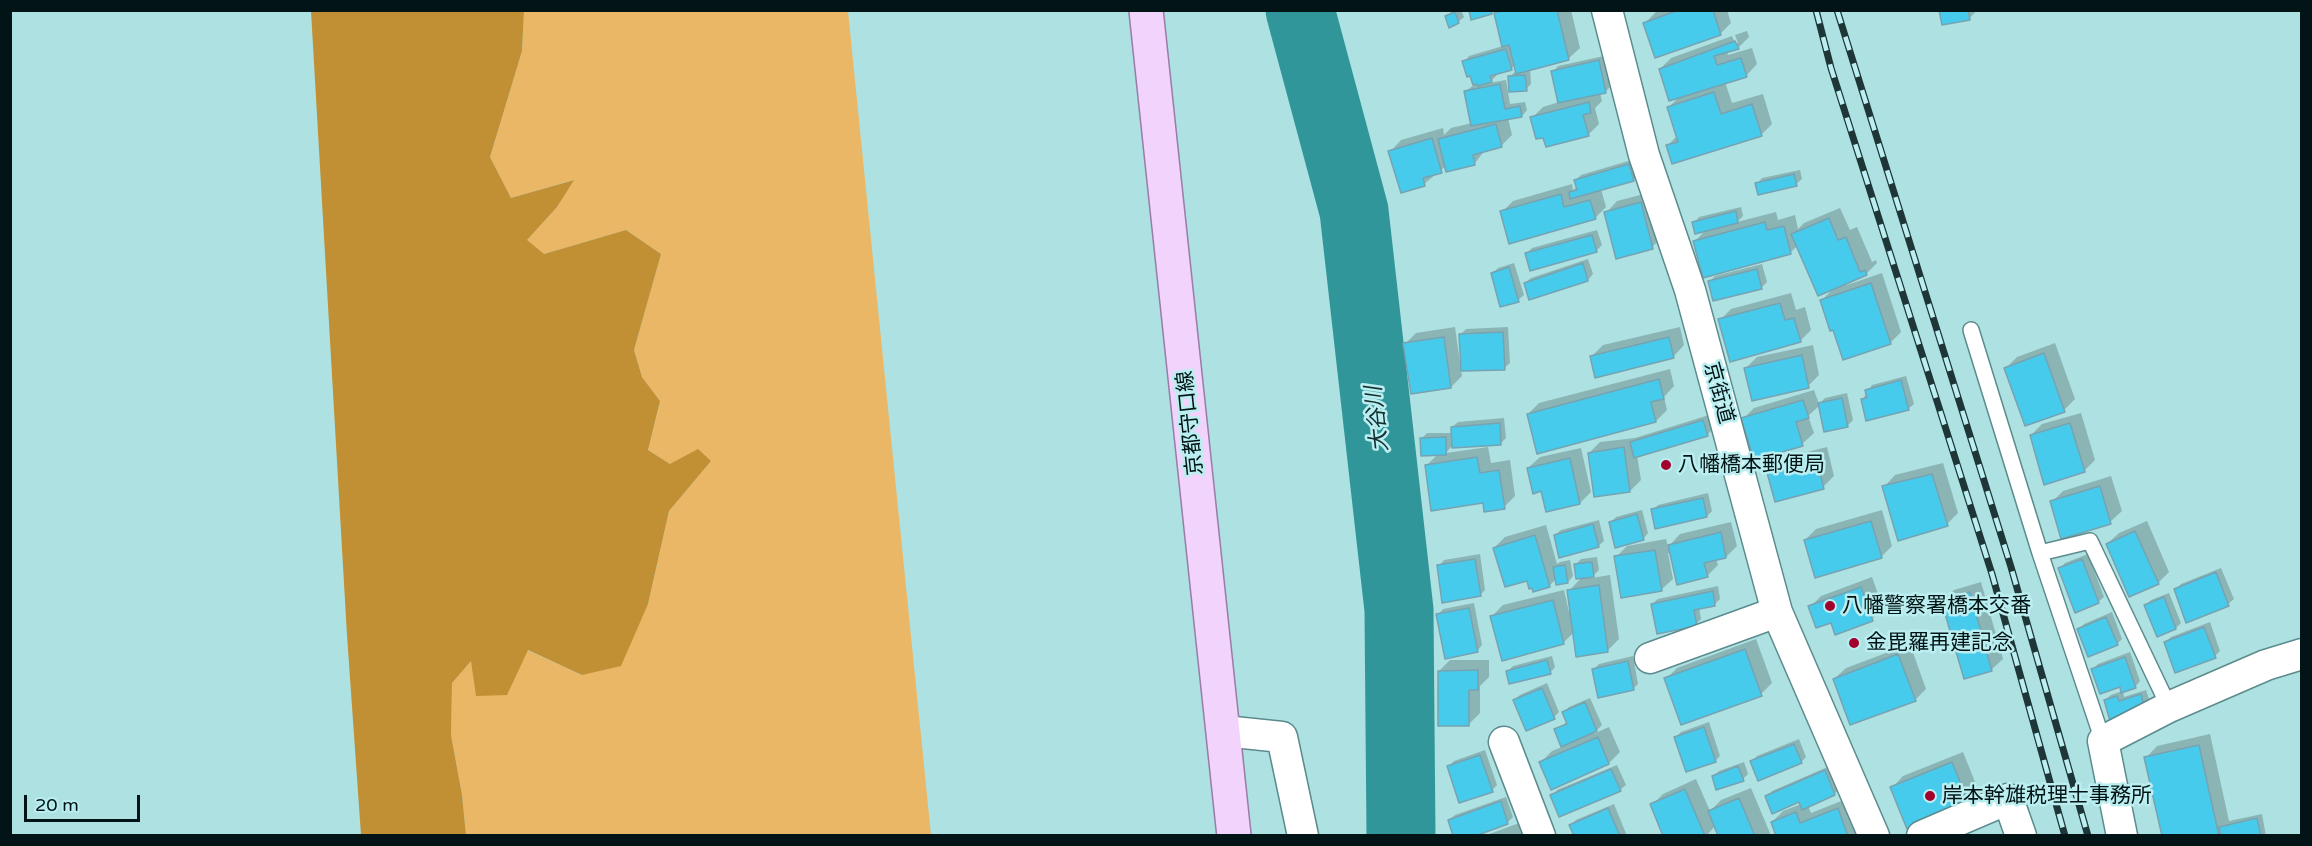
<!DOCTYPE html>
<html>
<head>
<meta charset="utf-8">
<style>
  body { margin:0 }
  #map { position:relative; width:2312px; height:846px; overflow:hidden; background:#aee1e2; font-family:"Varela Round",sans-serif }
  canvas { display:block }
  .frame { position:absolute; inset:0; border:12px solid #021415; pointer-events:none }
  .scale { position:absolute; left:24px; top:795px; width:116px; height:27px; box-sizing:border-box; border:3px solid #021415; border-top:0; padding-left:8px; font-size:18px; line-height:21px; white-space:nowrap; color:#021415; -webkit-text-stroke:4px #bbeef0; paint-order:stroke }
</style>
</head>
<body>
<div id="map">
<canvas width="2312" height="846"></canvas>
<div class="frame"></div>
<div class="scale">20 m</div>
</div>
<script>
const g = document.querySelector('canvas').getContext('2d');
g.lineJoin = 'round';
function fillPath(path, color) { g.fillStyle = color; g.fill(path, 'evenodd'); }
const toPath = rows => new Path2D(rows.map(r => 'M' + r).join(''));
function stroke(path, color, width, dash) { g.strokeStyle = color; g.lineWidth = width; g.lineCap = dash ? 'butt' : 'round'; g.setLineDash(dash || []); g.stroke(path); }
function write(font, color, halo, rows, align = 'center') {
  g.font = font + ' "Varela Round","Noto Sans JP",sans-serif'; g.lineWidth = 5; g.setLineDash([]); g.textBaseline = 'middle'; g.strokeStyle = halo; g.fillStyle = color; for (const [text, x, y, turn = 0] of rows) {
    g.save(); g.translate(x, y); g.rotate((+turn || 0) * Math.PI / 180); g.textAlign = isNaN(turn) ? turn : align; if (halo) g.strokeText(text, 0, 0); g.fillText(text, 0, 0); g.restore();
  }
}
const green = toPath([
  [524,11,848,11,931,835,466,835,462,795,451,735,452,683,471,661,527,650,582,675,648,604,669,511,711,461,670,464,648,450,660,401,642,377,634,350,661,254,626,230,544,254,526,241,557,207,573,180,511,198,490,157,522,51]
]);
const forest = toPath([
  [311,11,524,11,522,51,490,157,511,198,574,180,557,207,527,240,544,254,626,230,661,254,634,350,642,377,660,401,648,450,670,464,698,449,711,461,669,511,648,604,621,666,582,675,528,650,507,695,476,696,471,661,452,683,451,735,462,795,466,835,361,835,347,635]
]);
const shadow = toPath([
  [1461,10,1464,17,1458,22,1446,17,1454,10],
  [1499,10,1571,10,1580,48,1568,59,1530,69,1531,84,1526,89,1509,77,1516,71,1515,65,1511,69,1496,73,1497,75,1489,83,1506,80,1510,104,1525,102,1527,110,1522,116,1508,118,1512,135,1501,146,1485,150,1475,163,1446,166,1424,184,1390,152,1401,140,1443,128,1444,135,1451,128,1472,123,1466,91,1474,85,1464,62,1469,56,1503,46,1496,14],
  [1661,10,1727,10,1731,23,1720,34,1645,23,1656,12],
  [1941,10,1977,10,1969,19],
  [1747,31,1749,37,1738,48,1727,51,1728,55,1752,48,1757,64,1746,76,1725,82,1732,103,1763,94,1772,124,1761,135,1668,145,1677,136,1669,107,1679,97,1660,69,1671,58,1732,36,1735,43,1738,43,1735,35],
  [1604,56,1611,86,1606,91,1600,93,1602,101,1595,108,1599,124,1588,135,1544,136,1532,118,1543,107,1559,102,1553,72,1558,66],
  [1635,159,1639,174,1634,180,1601,189,1606,207,1595,218,1502,212,1513,201,1572,184,1573,190,1577,187,1576,180,1581,175],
  [1800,170,1802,179,1796,184,1757,184,1762,178],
  [1652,192,1663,236,1652,247,1606,213,1617,201],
  [1741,207,1743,216,1737,222,1776,212,1778,220,1795,215,1798,229,1804,223,1840,208,1850,230,1857,227,1872,262,1876,260,1877,263,1866,274,1846,282,1847,285,1882,273,1901,332,1890,343,1834,328,1822,300,1835,287,1798,245,1790,253,1694,242,1706,230,1694,223,1699,217],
  [1597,230,1602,245,1596,251,1526,254,1532,248],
  [1588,259,1593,274,1588,280,1530,298,1525,283,1531,278],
  [1514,263,1524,295,1518,300,1501,305,1493,273,1498,268],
  [1762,264,1767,282,1762,287,1710,281,1715,276],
  [1791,293,1796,310,1805,307,1811,330,1800,341,1720,320,1731,309],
  [1455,327,1460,363,1462,363,1461,334,1466,329,1508,327,1510,363,1504,368,1461,370,1462,376,1451,387,1405,344,1416,333],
  [1680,327,1684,345,1673,357,1592,356,1603,345],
  [2055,343,2075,399,2064,410,2006,368,2017,357],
  [1813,345,1819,375,1808,386,1746,368,1757,357],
  [1670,369,1674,386,1664,397,1667,410,1656,421,1528,414,1539,403],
  [1906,376,1914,404,1908,409,1862,400,1872,385],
  [1814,390,1819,404,1825,398,1847,393,1853,420,1847,426,1820,405,1808,416,1814,433,1802,444,1743,419,1754,408],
  [2081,413,2095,460,2084,471,2031,435,2042,424],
  [1709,415,1713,429,1707,435,1637,455,1641,480,1630,491,1589,453,1600,442,1635,438],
  [1504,418,1506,438,1501,443,1451,447,1446,453,1488,447,1491,463,1510,460,1515,496,1504,507,1484,502,1427,465,1438,454,1422,438,1427,433,1453,433,1452,427,1458,422],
  [1827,447,1834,476,1823,487,1768,470,1779,459],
  [1581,448,1591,492,1580,503,1542,489,1528,468,1540,457],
  [1943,463,1958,513,1947,524,1884,487,1895,475],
  [2111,476,2122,511,2110,522,2052,502,2063,491],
  [1708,493,1712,511,1707,516,1653,510,1658,505],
  [1642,510,1648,533,1643,539,1611,522,1616,517],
  [1882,510,1892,546,1881,557,1805,540,1816,529],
  [1599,520,1604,541,1598,546,1555,535,1561,530],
  [2147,521,2169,572,2158,583,2107,544,2119,533],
  [1731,522,1737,546,1726,557,1716,559,1718,565,1707,576,1671,553,1668,553,1673,579,1661,590,1616,557,1627,546,1666,539,1668,547,1680,534],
  [1546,525,1557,564,1560,562,1570,560,1573,576,1568,582,1557,578,1549,586,1494,548,1505,537],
  [1480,554,1485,590,1480,595,1439,566,1444,560],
  [2088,554,2104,597,2098,602,2060,568,2065,563],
  [1597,557,1599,570,1591,578,1610,575,1619,639,1607,651,1574,632,1563,643,1492,616,1503,605,1564,590,1569,612,1571,611,1569,591,1582,577,1576,564,1581,559],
  [2221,568,2234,599,2228,604,2175,590,2181,584],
  [1872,577,1883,608,1872,619,1832,621,1810,607,1821,596],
  [1981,582,2003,659,1991,670,1943,601,1954,590],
  [1718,586,1720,599,1715,604,1699,607,1701,619,1696,624,1652,604,1658,599],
  [2169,593,2181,623,2176,628,2145,606,2151,600],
  [1474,603,1482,645,1477,651,1438,615,1443,609],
  [2112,612,2122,639,2117,644,2079,629,2084,624],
  [2210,622,2220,651,2215,656,2165,642,2171,637],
  [1756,639,1772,683,1761,694,1666,679,1677,668],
  [1910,644,1926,689,1915,700,1834,679,1846,668],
  [2130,652,2140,681,2135,687,2123,691,2124,697,2146,690,2150,702,2145,707,2105,700,2111,695,2122,691,2121,686,2093,669,2098,664],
  [1552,656,1555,667,1550,673,1508,671,1513,666],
  [1633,656,1638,684,1633,689,1594,669,1599,664],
  [1450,660,1489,660,1489,677,1480,686,1480,713,1469,724,1439,671],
  [1547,683,1559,712,1554,717,1514,700,1520,695],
  [1590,698,1602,725,1593,734,1609,727,1620,752,1609,763,1541,762,1552,751,1562,747,1555,730,1567,722,1563,713,1569,707],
  [1709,722,1720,756,1715,761,1676,737,1681,732],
  [2210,734,2229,821,2262,814,2266,836,2163,836,2146,758,2157,746],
  [1799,739,1806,757,1801,762,1752,761,1757,756],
  [1485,750,1497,785,1492,790,1448,767,1454,761],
  [1963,752,1979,792,1968,803,1892,788,1903,776],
  [1744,762,1748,774,1743,779,1713,776,1719,771],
  [1617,765,1626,785,1620,790,1552,796,1557,790],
  [1830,766,1840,789,1834,794,1808,806,1811,813,1849,798,1860,828,1853,836,1778,836,1772,822,1783,811,1801,804,1800,800,1767,797,1772,791],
  [1696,779,1710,811,1721,800,1751,788,1770,833,1767,836,1720,836,1716,825,1706,836,1665,836,1652,805,1663,794],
  [1506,797,1513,817,1508,822,1470,836,1449,820,1455,815],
  [1614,804,1627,836,1575,836,1571,825,1576,820],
  [1530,819,1536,836,1484,836]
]);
const river = toPath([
  [1300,10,1354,211,1399,610,1401,836]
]);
const building = toPath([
  [1469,10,1491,10,1492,14,1471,20,1469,10],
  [1505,10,1557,10,1569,60,1516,74,1509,45,1502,47,1494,13,1505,10],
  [1679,10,1713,10,1721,35,1655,58,1643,23,1679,10],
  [1939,10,1968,10,1970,20,1942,25,1939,10],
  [1455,12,1459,23,1449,28,1445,16,1455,12],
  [1735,41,1739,49,1714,56,1717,65,1741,58,1747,77,1669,101,1659,69,1735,41],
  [1506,49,1512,70,1490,76,1492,82,1478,86,1477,84,1473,85,1470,76,1467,77,1462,61,1506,49],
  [1599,60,1606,93,1558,103,1551,71,1599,60],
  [1525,75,1527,91,1509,92,1508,76,1525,75],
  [1500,84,1505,109,1520,106,1522,117,1471,126,1464,91,1500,84],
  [1714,92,1721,114,1752,104,1762,136,1672,164,1666,145,1678,142,1667,107,1714,92],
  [1589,102,1591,113,1583,115,1589,136,1546,147,1543,138,1536,139,1530,117,1589,102],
  [1496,124,1502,147,1473,155,1475,165,1446,172,1438,139,1496,124],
  [1432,138,1442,173,1423,178,1425,186,1401,193,1388,151,1432,138],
  [1629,164,1634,181,1570,199,1569,192,1577,190,1574,180,1629,164],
  [1794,174,1797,186,1758,195,1755,183,1794,174],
  [1561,194,1564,207,1590,200,1596,219,1509,244,1500,211,1561,194],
  [1641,202,1653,249,1616,259,1604,212,1641,202],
  [1736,211,1738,223,1695,234,1692,222,1736,211],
  [1829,218,1838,240,1846,237,1860,272,1865,270,1867,275,1818,296,1791,234,1829,218],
  [1765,222,1767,230,1784,226,1791,254,1703,278,1693,241,1765,222],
  [1592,235,1597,252,1530,271,1525,253,1592,235],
  [1583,263,1588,281,1529,300,1524,283,1583,263],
  [1509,267,1519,302,1500,307,1491,273,1509,267],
  [1757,269,1762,289,1713,301,1708,281,1757,269],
  [1871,283,1891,344,1843,360,1833,330,1830,331,1820,300,1871,283],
  [1780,303,1785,320,1794,318,1801,342,1730,362,1718,319,1780,303],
  [1503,332,1505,370,1461,371,1459,334,1503,332],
  [1444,337,1451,388,1411,394,1403,343,1444,337],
  [1669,337,1674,358,1595,378,1590,356,1669,337],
  [2044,353,2065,412,2025,426,2004,368,2044,353],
  [1802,355,1809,388,1752,401,1744,368,1802,355],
  [1659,379,1664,399,1651,402,1656,422,1537,454,1527,414,1659,379],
  [1901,380,1909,410,1866,421,1861,399,1867,398,1865,390,1901,380],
  [1842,398,1848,427,1824,432,1818,403,1842,398],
  [1803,400,1809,418,1796,422,1803,446,1754,460,1741,418,1803,400],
  [1703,420,1708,436,1634,458,1630,442,1703,420],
  [1500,423,1501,445,1452,448,1451,427,1500,423],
  [2070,423,2085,472,2044,485,2030,435,2070,423],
  [1446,437,1446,455,1421,456,1420,438,1446,437],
  [1624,447,1630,492,1594,497,1588,453,1624,447],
  [1477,457,1480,473,1499,470,1505,509,1484,512,1483,503,1431,511,1425,465,1477,457],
  [1816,457,1824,489,1775,502,1766,469,1816,457],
  [1570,458,1580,504,1546,512,1541,491,1533,494,1527,468,1570,458],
  [1932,474,1948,526,1898,541,1882,486,1932,474],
  [2100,486,2111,524,2061,539,2050,501,2100,486],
  [1703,498,1707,517,1655,529,1651,509,1703,498],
  [1637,514,1644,540,1615,548,1609,522,1637,514],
  [1871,521,1882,558,1815,578,1804,540,1871,521],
  [1593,524,1599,547,1559,558,1554,535,1593,524],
  [2135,531,2159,584,2129,597,2106,544,2135,531],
  [1721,532,1726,558,1704,563,1708,577,1677,585,1668,545,1721,532],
  [1535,535,1550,587,1533,592,1532,588,1529,589,1527,581,1505,587,1493,548,1535,535],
  [1655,550,1662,591,1621,598,1614,556,1655,550],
  [1475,559,1481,596,1442,603,1437,565,1475,559],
  [2082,559,2099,603,2075,613,2058,568,2082,559],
  [1592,562,1594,577,1576,579,1574,564,1592,562],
  [1565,565,1568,583,1556,585,1553,567,1565,565],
  [2216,572,2229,606,2186,623,2174,589,2216,572],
  [1599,585,1608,652,1576,657,1567,590,1599,585],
  [1861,587,1873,621,1835,635,1831,623,1816,628,1808,606,1861,587],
  [1713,591,1715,606,1694,610,1697,626,1657,634,1651,604,1713,591],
  [1970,592,1992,671,1964,679,1941,600,1970,592],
  [2164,597,2176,629,2157,637,2144,605,2164,597],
  [1553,600,1564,644,1502,661,1490,616,1553,600],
  [1469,608,1478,652,1445,659,1436,614,1469,608],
  [2106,617,2118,645,2088,657,2077,629,2106,617],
  [2204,627,2216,658,2175,673,2164,642,2204,627],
  [1745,649,1762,696,1681,725,1664,678,1745,649],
  [1898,654,1916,701,1850,725,1833,679,1898,654],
  [2125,657,2136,688,2121,693,2120,687,2100,694,2091,669,2125,657],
  [1547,660,1551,674,1509,684,1506,671,1547,660],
  [1628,661,1634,690,1598,698,1592,669,1628,661],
  [1478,670,1478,690,1469,690,1469,726,1438,726,1438,671,1478,670],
  [1542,688,1555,719,1526,731,1513,700,1542,688],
  [2141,694,2145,709,2110,721,2104,700,2117,696,2119,701,2141,694],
  [1585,702,1597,731,1561,747,1554,729,1567,724,1562,712,1585,702],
  [1704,727,1716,762,1686,772,1674,737,1704,727],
  [1598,737,1609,764,1551,790,1539,762,1598,737],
  [1794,744,1802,763,1758,781,1750,761,1794,744],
  [2199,745,2219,836,2162,836,2144,757,2199,745],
  [1480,755,1493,792,1459,803,1447,766,1480,755],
  [1952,762,1969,804,1907,829,1890,787,1952,762],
  [1738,766,1744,781,1716,790,1712,776,1738,766],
  [1611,769,1621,791,1559,817,1550,795,1611,769],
  [1825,770,1835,795,1802,810,1799,802,1772,814,1765,796,1825,770],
  [1685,789,1705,836,1663,836,1650,804,1685,789],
  [1739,798,1755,836,1718,836,1708,811,1739,798],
  [1501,801,1508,824,1475,836,1453,836,1448,820,1501,801],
  [1608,808,1620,836,1574,836,1569,825,1608,808],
  [1838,808,1848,836,1776,836,1771,822,1796,812,1800,823,1838,808],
  [2257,818,2261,836,2221,836,2219,827,2257,818]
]);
const service = toPath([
  [1971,330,2040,553,2103,741],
  [2040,553,2090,541,2169,707]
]);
const minor = toPath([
  [1607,10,1644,155,1690,290,1777,612,1874,836],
  [1650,658,1777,612],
  [1224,731,1282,737,1303,836],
  [1504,742,1540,836],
  [1922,836,2008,799,2021,836],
  [2122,836,2103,741,2169,707,2266,665,2302,654]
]);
const primary = toPath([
  [1146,10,1234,836]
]);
const rail = toPath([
  [1816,10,1831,68,1992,574,2065,836],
  [1837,10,2011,567,2088,836]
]);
const markers = [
  [1666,465,6,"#a1012c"],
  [1830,606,6,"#a1012c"],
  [1854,643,6,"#a1012c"],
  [1930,796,6,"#a1012c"]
];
const streetNames = [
  ["京街道",1718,393,75],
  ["京都守口線",1191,423,-96]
];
const poiNames = [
  ["八幡橋本郵便局",1678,465],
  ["八幡警察署橋本交番",1842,606],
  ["金毘羅再建記念",1866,643],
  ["岸本幹雄税理士事務所",1942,796]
];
const waterNames = [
  ["大谷川",1378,419,-96]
];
fillPath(green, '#e9b766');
fillPath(forest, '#c18f34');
fillPath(shadow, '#0003');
stroke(river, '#31969a', 69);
fillPath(building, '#47cbec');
stroke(building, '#76a3b1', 1.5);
stroke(service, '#5b8b8d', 18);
stroke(minor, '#5b8b8d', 33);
stroke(primary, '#987da9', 36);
stroke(service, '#fff', 15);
stroke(minor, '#fff', 30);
stroke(primary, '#f2d3fb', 33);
stroke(rail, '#1e3637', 7);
stroke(rail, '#bbeef0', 4.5, [14]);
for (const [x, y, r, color] of markers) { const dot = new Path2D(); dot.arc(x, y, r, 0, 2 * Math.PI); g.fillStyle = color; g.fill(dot); stroke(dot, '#bbeef0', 2); }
write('21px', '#021415', '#bbeef0', streetNames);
write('21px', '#021415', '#bbeef0', poiNames, 'left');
write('italic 22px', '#123031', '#bbeef0', waterNames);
</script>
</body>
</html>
